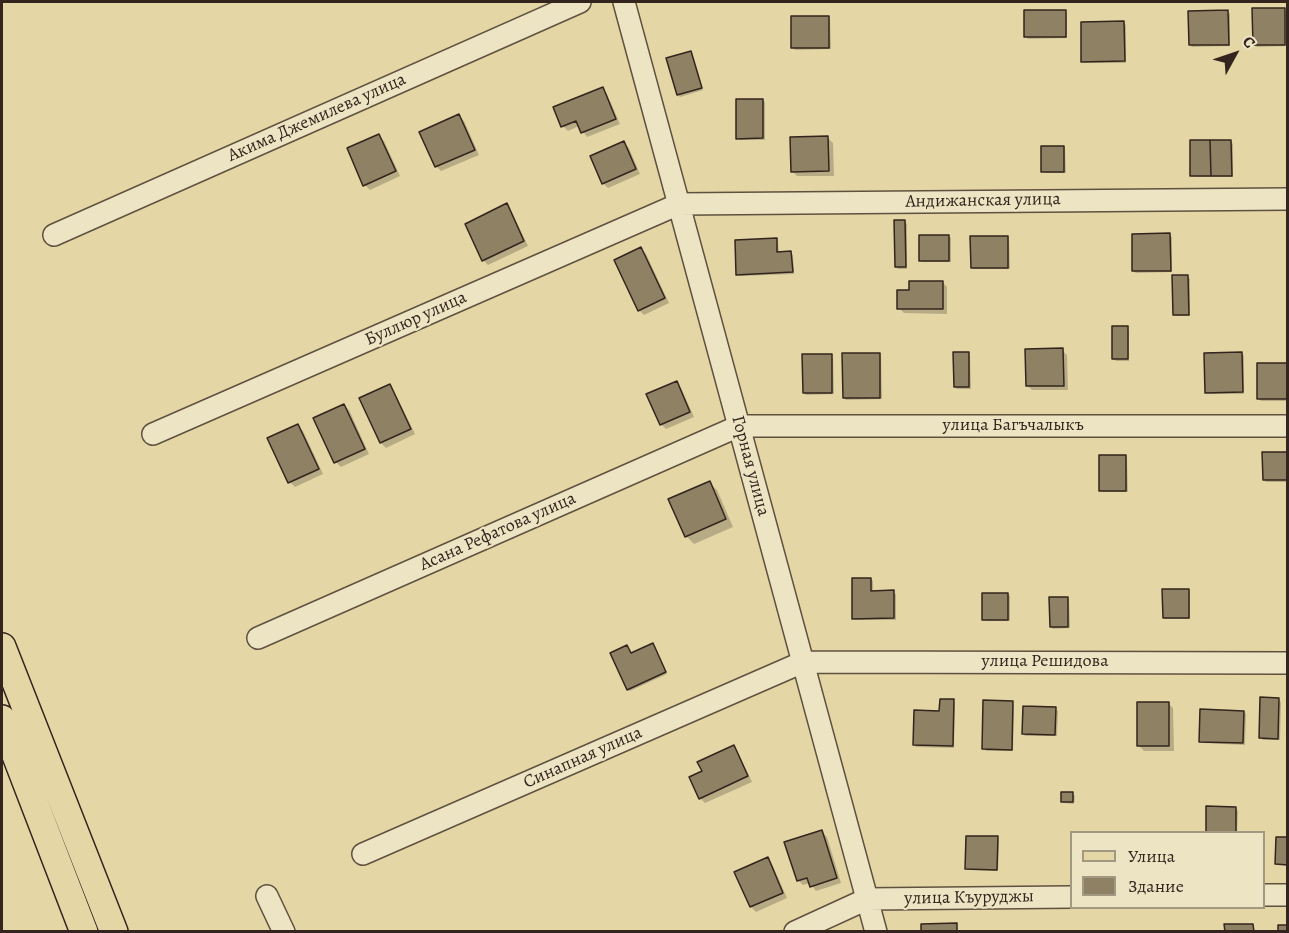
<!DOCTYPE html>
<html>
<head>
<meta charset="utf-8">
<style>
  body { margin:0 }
  #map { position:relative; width:1289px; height:933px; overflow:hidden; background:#e4d6a5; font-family:Alegreya,serif }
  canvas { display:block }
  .frame { position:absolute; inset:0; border:3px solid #33251d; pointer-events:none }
  .legend { position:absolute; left:1070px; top:831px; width:195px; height:78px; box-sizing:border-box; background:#ede4c4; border:2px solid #a39881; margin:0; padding:8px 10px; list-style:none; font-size:18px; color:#33251d }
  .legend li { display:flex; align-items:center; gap:12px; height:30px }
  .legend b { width:30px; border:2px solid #a39881 }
  .north { position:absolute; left:1205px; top:24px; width:60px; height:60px; -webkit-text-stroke:4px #ede4c4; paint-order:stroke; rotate:50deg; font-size:16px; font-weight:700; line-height:24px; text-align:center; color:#33251d }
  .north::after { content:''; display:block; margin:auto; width:21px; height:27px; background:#33251d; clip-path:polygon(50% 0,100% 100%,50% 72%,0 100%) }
</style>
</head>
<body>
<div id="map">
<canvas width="1289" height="933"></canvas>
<div class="frame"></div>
<ul class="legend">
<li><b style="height:8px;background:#e4d6a5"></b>Улица</li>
<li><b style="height:16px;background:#8f8164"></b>Здание</li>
</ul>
<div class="north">С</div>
</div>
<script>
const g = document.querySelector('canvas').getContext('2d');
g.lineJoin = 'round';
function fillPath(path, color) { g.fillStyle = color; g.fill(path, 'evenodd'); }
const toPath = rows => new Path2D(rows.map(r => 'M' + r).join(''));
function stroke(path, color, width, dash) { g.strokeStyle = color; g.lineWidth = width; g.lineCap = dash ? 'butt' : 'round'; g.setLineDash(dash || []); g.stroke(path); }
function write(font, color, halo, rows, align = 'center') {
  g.font = font + ' Alegreya,serif'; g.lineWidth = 4.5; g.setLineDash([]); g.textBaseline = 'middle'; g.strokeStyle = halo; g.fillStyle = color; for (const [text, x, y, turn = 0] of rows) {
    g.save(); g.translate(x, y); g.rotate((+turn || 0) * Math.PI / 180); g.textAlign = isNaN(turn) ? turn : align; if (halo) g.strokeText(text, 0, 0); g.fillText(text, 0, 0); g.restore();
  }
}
const shadow = toPath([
  [1284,9,1286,11,1287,46,1257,47,1254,45],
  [1065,12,1067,14,1067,38,1028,39,1026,36],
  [1228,12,1230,14,1230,46,1192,47,1190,45],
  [828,17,830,19,831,49,795,50,793,47],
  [1124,23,1126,25,1126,63,1085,63,1083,61],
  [690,53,703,90,680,97,678,95],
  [602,89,607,94,620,124,587,137,579,126,568,131,563,126],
  [762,100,765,102,765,140,740,140,738,138],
  [459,116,464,121,479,155,441,171,436,166],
  [379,136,384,141,400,176,370,190,365,185],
  [828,138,833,143,834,176,797,176,792,171],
  [1231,142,1233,144,1233,177,1194,177,1191,175],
  [624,143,629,148,640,174,608,188,603,183],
  [1063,147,1065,149,1066,173,1045,173,1043,171],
  [506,205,511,210,528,246,488,265,483,260],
  [905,222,907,224,907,269,898,269,896,267],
  [1169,235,1172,237,1172,272,1136,273,1133,271],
  [948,236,951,238,951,262,923,262,920,260],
  [1007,237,1009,239,1010,269,974,269,972,267],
  [776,240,778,242,779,253,791,253,793,255,794,274,740,276,738,274],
  [641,249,646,254,669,303,644,315,639,310],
  [1188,277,1190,279,1190,316,1176,316,1174,314],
  [942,282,947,287,947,314,904,313,899,308,910,292],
  [1127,328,1129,330,1129,361,1116,361,1114,359],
  [1062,350,1067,355,1068,390,1032,390,1027,385],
  [968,354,970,356,971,389,957,389,955,387],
  [1242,354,1244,356,1244,394,1208,394,1206,392],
  [879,355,881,357,882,399,846,400,844,398],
  [831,356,833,358,834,394,806,395,804,393],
  [1288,364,1288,401,1261,401,1259,399],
  [676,383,681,388,694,417,666,429,661,424],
  [389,386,394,391,415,434,386,448,381,443,361,399],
  [344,405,349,410,369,454,341,467,336,462],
  [298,426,303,431,323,474,295,487,290,482],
  [1288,453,1288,482,1266,482,1264,480],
  [1125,457,1127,459,1128,492,1103,492,1101,490],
  [709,483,717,490,733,527,694,544,686,536],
  [870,579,873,581,873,592,893,592,896,594,896,620,856,620,854,618],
  [1188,590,1190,592,1190,619,1166,619,1164,617],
  [1008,594,1010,596,1010,621,986,621,984,619],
  [1067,598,1069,600,1070,628,1053,629,1051,627],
  [653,645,667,674,630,691,628,689,631,654],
  [1279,700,1281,702,1280,740,1263,740,1261,737],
  [953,701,955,703,954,748,916,747,914,745],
  [1012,702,1014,705,1013,751,986,751,984,748],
  [1168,703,1173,708,1174,751,1144,751,1139,746],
  [1055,709,1058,711,1057,736,1025,736,1023,733],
  [1244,712,1246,714,1245,745,1203,743,1201,741],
  [733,747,738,752,752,782,705,803,700,798,704,772],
  [1073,794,1075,796,1074,804,1064,803,1062,801],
  [1208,808,1236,809,1238,811,1237,832,1207,832],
  [822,832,827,837,841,883,816,891,810,883,803,885,798,880],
  [997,838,999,840,998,871,969,870,967,868],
  [767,859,772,864,787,898,756,912,751,907]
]);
const building = toPath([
  [1252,8,1285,8,1285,45,1253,45,1252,8],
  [1024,10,1066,10,1066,37,1024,37,1024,10],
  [1228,10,1229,45,1189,45,1188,11,1228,10],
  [791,16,829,16,829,48,791,48,791,16],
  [1124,21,1125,61,1081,62,1081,22,1124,21],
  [691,51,702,88,677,95,666,58,691,51],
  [603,87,616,119,581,133,576,121,561,127,553,107,603,87],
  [736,99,763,99,763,138,736,139,736,99],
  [459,114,475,150,435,167,419,132,459,114],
  [379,134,396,171,363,186,347,148,379,134],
  [828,136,829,171,791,172,790,137,828,136],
  [1190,140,1210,140,1211,176,1190,176,1190,140],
  [1210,140,1231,140,1232,176,1211,176,1210,140],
  [624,141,636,169,602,184,590,156,624,141],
  [1041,146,1064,146,1064,172,1041,172,1041,146],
  [507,203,524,241,482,261,465,224,507,203],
  [894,220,905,220,906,267,895,267,894,220],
  [1170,233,1171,271,1132,271,1132,234,1170,233],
  [919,235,949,235,949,261,919,261,919,235],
  [970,236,1008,236,1008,268,971,268,970,236],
  [777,238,777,252,791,251,793,272,736,275,735,240,777,238],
  [641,247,665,298,638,311,614,260,641,247],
  [1172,275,1188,275,1189,315,1173,315,1172,275],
  [909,281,943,281,943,309,897,309,897,290,909,290,909,281],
  [1112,326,1128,326,1128,359,1112,359,1112,326],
  [1063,348,1064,386,1026,386,1025,349,1063,348],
  [953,352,969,352,969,387,954,387,953,352],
  [1242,352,1243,392,1205,393,1204,353,1242,352],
  [842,353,880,353,880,398,843,398,842,353],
  [802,354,832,354,832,393,803,393,802,354],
  [1257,363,1288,363,1288,399,1257,399,1257,363],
  [677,381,690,412,660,425,646,394,677,381],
  [390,384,411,429,380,443,359,398,390,384],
  [344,404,365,449,334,463,313,418,344,404],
  [298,424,319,469,288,483,267,438,298,424],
  [1262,452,1288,452,1288,480,1263,480,1262,452],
  [1099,455,1126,455,1126,491,1099,491,1099,455],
  [710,481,726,519,685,537,668,499,710,481],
  [852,578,871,578,871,591,894,590,894,618,852,619,852,578],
  [1162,589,1189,589,1189,618,1163,618,1162,589],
  [982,593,1008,593,1008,620,982,620,982,593],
  [1049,597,1068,597,1068,627,1050,627,1049,597],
  [653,643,666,672,627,690,610,653,627,645,631,653,653,643],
  [1260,697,1279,698,1278,739,1259,738,1260,697],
  [940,699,954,699,953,746,913,745,914,710,939,711,940,699],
  [983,700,1013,701,1012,750,982,749,983,700],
  [1137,702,1169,702,1169,746,1137,746,1137,702],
  [1023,706,1056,707,1055,735,1022,734,1023,706],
  [1200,709,1244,711,1243,743,1199,742,1200,709],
  [734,745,748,776,699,799,689,777,702,771,697,762,734,745],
  [1061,792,1073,792,1073,802,1061,802,1061,792],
  [1206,806,1236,807,1236,832,1206,832,1206,806],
  [822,830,837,878,810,887,807,878,797,881,784,842,822,830],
  [966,836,998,836,997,870,965,869,966,836],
  [1276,837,1288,837,1288,865,1275,864,1276,837],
  [768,857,783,893,750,907,734,872,768,857],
  [957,923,957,932,921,932,921,924,957,923],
  [1224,924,1253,924,1254,932,1225,932,1224,924],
  [1278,925,1288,925,1288,932,1278,932,1278,925]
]);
const minor = toPath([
  [624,2,876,932],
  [54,235,580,2],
  [153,434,679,204,1288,199],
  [258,638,739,426,1288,426],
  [363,854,803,662,1288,663],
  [1264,895,1288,895],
  [267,896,284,932],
  [795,932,867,899,1072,897]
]);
const major = toPath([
  [2,647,114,932],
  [2,719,84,932]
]);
const streetNames = [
  ["Акима Джемилева улица",317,118,-24],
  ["Андижанская улица",983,201,-1],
  ["Буллюр улица",416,319,-24],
  ["улица Багъчалыкъ",1013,426],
  ["Горная улица",750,466,75],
  ["Асана Рефатова улица",498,532,-24],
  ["улица Решидова",1045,662],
  ["Синапная улица",583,758,-24],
  ["улица Къуруджы",969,898,-1]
];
fillPath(shadow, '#0003');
fillPath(building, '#8f8164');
stroke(building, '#33251d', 1.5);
stroke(minor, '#5f513f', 24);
stroke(major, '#33251d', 30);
stroke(minor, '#ede4c4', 21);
stroke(major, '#e4d6a5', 27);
write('18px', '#33251d', '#ede4c4', streetNames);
</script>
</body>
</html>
